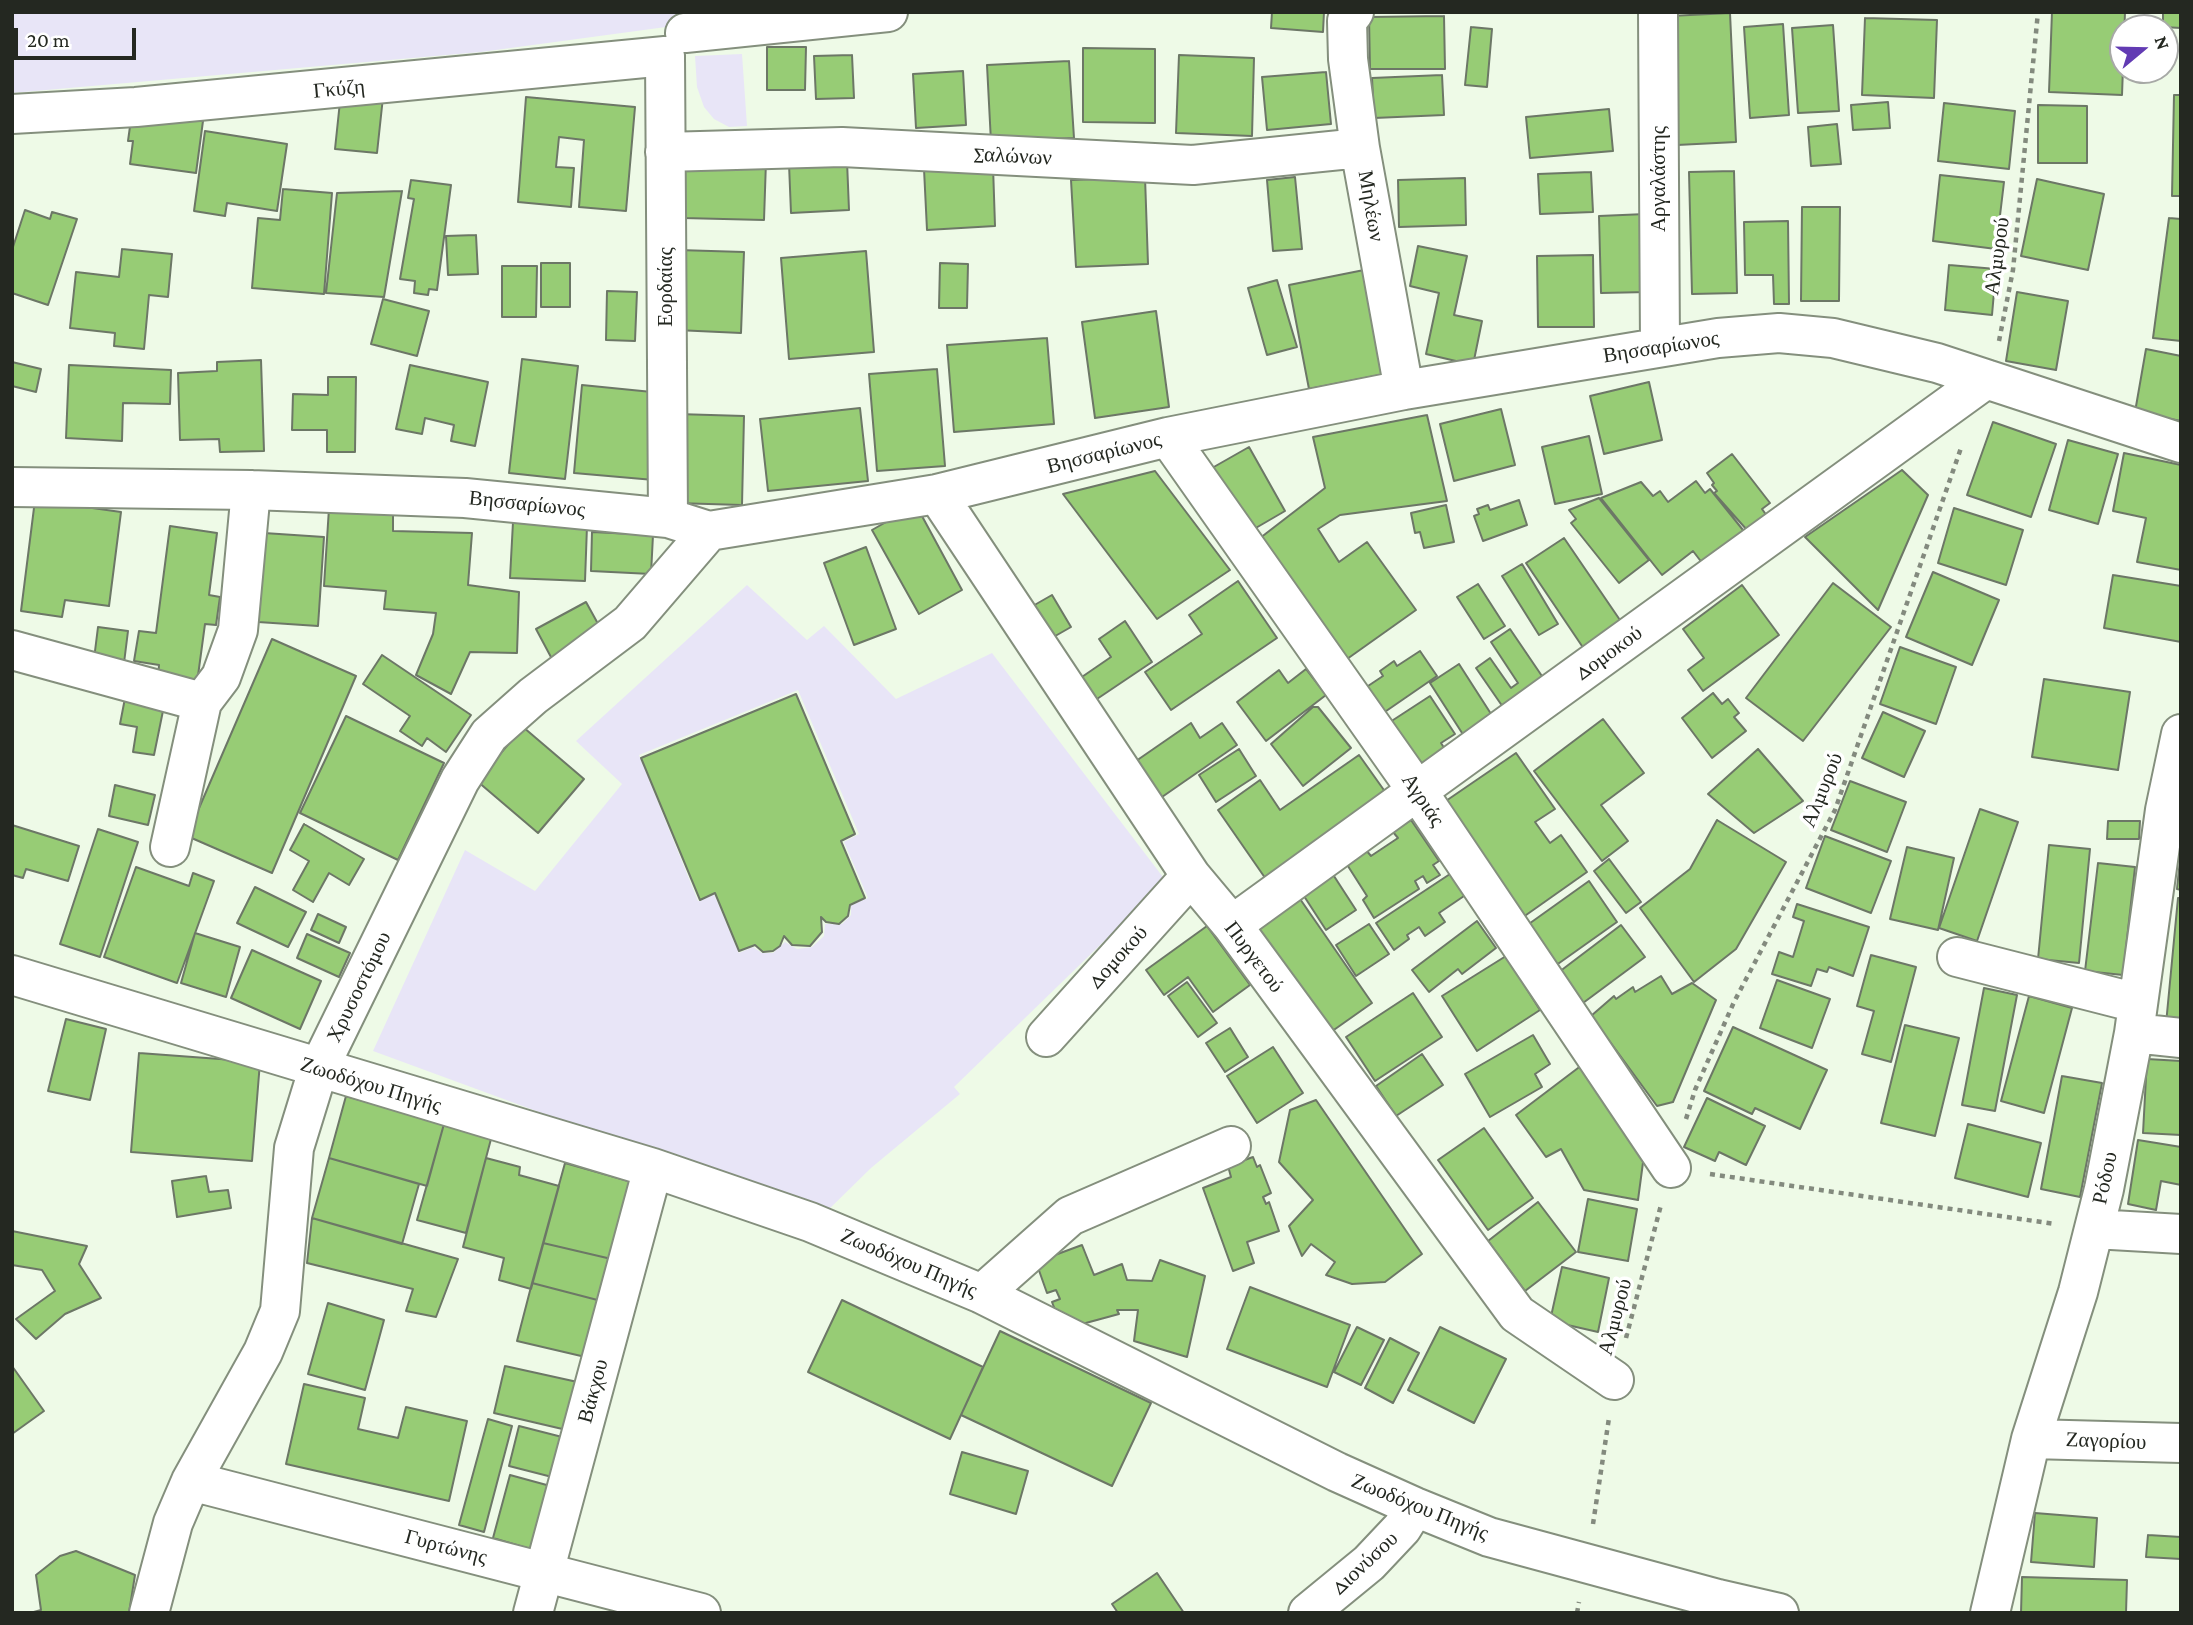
<!DOCTYPE html>
<html>
<head>
<meta charset="utf-8">
<style>
  body { margin:0 }
  #map { position:relative; width:2193px; height:1625px; overflow:hidden; background:#eefae7; font-family:"Crimson Pro",serif }
  canvas { display:block }
  .frame { position:absolute; inset:0; border:14px solid #242821; pointer-events:none }
  .north { position:absolute; left:2109px; top:14px; width:70px; height:70px; box-sizing:border-box; background:#fff; border:2px solid #a7a9a6; border-radius:50%; rotate:71deg; font-size:19px; font-weight:700; line-height:28px; text-align:center; color:#242821 }
  .north::after { content:''; display:block; margin:auto; width:24px; height:32px; background:#623bb3; clip-path:polygon(50% 0,100% 100%,50% 72%,0 100%) }
  .scale { position:absolute; left:14px; top:28px; width:122px; height:32px; box-sizing:border-box; border:4px solid #242821; border-top:0; padding-left:9px; font-size:21px; line-height:24px; white-space:nowrap; color:#242821; -webkit-text-stroke:5px #fff; paint-order:stroke }
</style>
</head>
<body>
<div id="map">
<canvas width="2193" height="1625"></canvas>
<div class="frame"></div>
<div class="north">N</div>
<div class="scale">20 m</div>
</div>
<script>
const g = document.querySelector('canvas').getContext('2d');
g.lineJoin = 'round';
function fillPath(path, color) { g.fillStyle = color; g.fill(path, 'evenodd'); }
const toPath = rows => new Path2D(rows.map(r => 'M' + r).join(''));
function stroke(path, color, width, dash) { g.strokeStyle = color; g.lineWidth = width; g.lineCap = dash ? 'butt' : 'round'; g.setLineDash(dash || []); g.stroke(path); }
function write(font, color, halo, rows, align = 'center') {
  g.font = font + ' "Crimson Pro",serif'; g.lineWidth = 7; g.setLineDash([]); g.textBaseline = 'middle'; g.strokeStyle = halo; g.fillStyle = color; for (const [text, x, y, turn = 0] of rows) {
    g.save(); g.translate(x, y); g.rotate((+turn || 0) * Math.PI / 180); g.textAlign = isNaN(turn) ? turn : align; if (halo) g.strokeText(text, 0, 0); g.fillText(text, 0, 0); g.restore();
  }
}
const green = toPath([
  [12,12,777,12,481,52,12,93],
  [742,54,747,126,729,127,714,119,704,107,697,87,695,56],
  [747,585,807,640,824,626,896,699,992,653,1166,881,954,1087,960,1094,871,1168,822,1216,373,1051,465,850,535,891,622,784,576,741],
  [798,690,859,834,844,842,868,898,851,905,851,915,842,924,825,924,824,936,812,947,797,949,785,942,773,953,762,953,753,947,739,953,714,894,698,901,639,755]
]);
const building = toPath([
  [1272,12,1324,12,1323,32,1271,28,1272,12],
  [2052,12,2125,12,2122,95,2049,92,2052,12],
  [2163,12,2181,12,2181,28,2163,27,2163,12],
  [1730,13,1736,142,1677,145,1670,16,1730,13],
  [1444,16,1445,69,1370,69,1369,17,1444,16],
  [1865,18,1937,20,1934,98,1862,95,1865,18],
  [1783,24,1789,115,1750,118,1744,27,1783,24],
  [1833,25,1839,111,1798,113,1792,28,1833,25],
  [1471,27,1492,29,1487,87,1465,85,1471,27],
  [767,47,806,47,805,90,767,90,767,47],
  [1083,48,1155,49,1155,123,1083,122,1083,48],
  [852,55,854,98,816,99,814,56,852,55],
  [1179,55,1254,58,1252,136,1176,133,1179,55],
  [1069,61,1074,138,991,142,987,65,1069,61],
  [963,71,966,125,916,128,913,74,963,71],
  [1326,72,1331,124,1267,130,1262,77,1326,72],
  [1442,75,1444,115,1374,118,1372,78,1442,75],
  [341,92,383,97,377,153,335,149,341,92],
  [2174,95,2181,95,2181,196,2172,196,2174,95],
  [526,97,635,107,626,211,579,207,584,140,559,137,556,167,574,168,571,207,518,202,526,97],
  [1888,102,1890,128,1853,130,1851,105,1888,102],
  [1944,103,2015,111,2009,169,1938,161,1944,103],
  [2038,105,2087,106,2087,163,2038,163,2038,105],
  [1609,109,1613,151,1530,158,1526,117,1609,109],
  [132,112,203,121,196,173,130,164,133,141,128,141,132,112],
  [1837,124,1841,164,1811,166,1808,127,1837,124],
  [205,131,287,144,277,211,227,203,225,216,194,211,205,131],
  [685,158,766,161,764,220,683,218,685,158],
  [847,161,849,210,791,213,789,164,847,161],
  [993,166,995,226,927,230,924,169,993,166],
  [1734,171,1737,293,1692,294,1689,172,1734,171],
  [1591,172,1593,212,1540,214,1538,174,1591,172],
  [1940,175,2004,182,1996,249,1933,241,1940,175],
  [1145,177,1148,264,1076,267,1071,180,1145,177],
  [1295,177,1302,249,1273,251,1267,180,1295,177],
  [1465,178,1466,225,1399,227,1398,180,1465,178],
  [2037,179,2104,194,2088,270,2021,256,2037,179],
  [411,180,451,185,437,290,429,289,428,295,414,293,415,281,400,279,414,199,408,198,411,180],
  [283,189,332,193,324,294,252,288,258,218,280,220,283,189],
  [402,191,384,297,326,293,337,193,402,191],
  [1802,207,1840,207,1839,301,1801,301,1802,207],
  [25,210,50,219,52,212,77,219,48,305,12,293,12,250,25,210],
  [1646,214,1648,292,1601,293,1599,216,1646,214],
  [2169,218,2181,219,2181,341,2153,338,2169,218],
  [1788,221,1789,304,1774,304,1773,275,1745,275,1744,222,1788,221],
  [476,235,478,274,448,275,446,236,476,235],
  [1418,246,1467,256,1454,315,1482,321,1473,365,1426,354,1439,293,1410,286,1418,246],
  [122,249,172,254,168,297,149,295,144,349,114,346,115,333,70,328,76,272,119,277,122,249],
  [678,250,744,252,741,333,676,330,678,250],
  [866,251,874,352,789,359,781,258,866,251],
  [1593,255,1594,327,1538,327,1537,256,1593,255],
  [541,263,570,263,570,307,541,307,541,263],
  [940,263,968,264,967,308,939,308,940,263],
  [1949,265,1996,269,1992,315,1945,310,1949,265],
  [502,266,537,266,536,317,502,317,502,266],
  [1364,270,1385,374,1309,389,1289,285,1364,270],
  [1277,280,1297,347,1267,355,1248,288,1277,280],
  [607,291,637,292,635,341,606,340,607,291],
  [2017,292,2068,301,2056,370,2006,361,2017,292],
  [383,299,429,311,417,356,371,344,383,299],
  [1156,311,1169,407,1095,418,1082,322,1156,311],
  [1047,338,1054,424,954,432,947,345,1047,338],
  [2146,349,2181,356,2181,421,2135,412,2146,349],
  [522,359,578,366,565,479,509,473,522,359],
  [261,360,264,451,220,452,219,439,180,440,178,373,217,371,217,362,261,360],
  [12,362,41,369,36,392,12,386,12,362],
  [69,365,171,370,170,404,123,403,122,441,66,438,69,365],
  [410,365,488,382,475,446,451,441,454,425,425,418,422,434,396,429,410,365],
  [937,369,945,466,877,471,869,374,937,369],
  [328,377,356,377,355,452,327,452,327,430,292,430,293,394,328,395,328,377],
  [1649,382,1662,440,1604,454,1590,396,1649,382],
  [582,385,662,393,654,480,574,473,582,385],
  [860,408,868,481,768,491,760,419,860,408],
  [1501,409,1515,465,1454,481,1440,424,1501,409],
  [677,414,744,416,742,505,675,503,677,414],
  [1427,415,1447,501,1340,515,1318,529,1339,562,1367,542,1416,610,1340,664,1251,545,1325,488,1313,437,1427,415],
  [1993,422,2056,444,2031,517,1967,495,1993,422],
  [1589,436,1602,494,1555,504,1542,447,1589,436],
  [2068,440,2118,454,2098,524,2049,510,2068,440],
  [1249,447,1285,511,1242,536,1205,472,1249,447],
  [2124,453,2181,465,2181,570,2137,562,2146,518,2113,511,2124,453],
  [1732,454,1770,503,1762,509,1767,516,1747,530,1714,493,1717,491,1712,485,1714,483,1707,473,1732,454],
  [1902,470,1928,495,1878,610,1805,537,1902,470],
  [1155,471,1230,570,1157,619,1063,494,1155,471],
  [1696,481,1705,493,1710,489,1747,535,1706,568,1693,551,1662,575,1601,498,1641,482,1653,496,1660,491,1668,502,1696,481],
  [1599,498,1649,560,1619,583,1571,523,1576,519,1569,510,1599,498],
  [35,500,121,512,109,606,65,600,62,617,21,611,35,500],
  [1519,500,1527,525,1483,541,1474,516,1479,514,1477,509,1488,505,1490,510,1519,500],
  [916,505,962,590,919,614,872,530,916,505],
  [1446,505,1454,542,1424,548,1420,532,1415,533,1411,513,1446,505],
  [329,508,393,511,393,531,472,533,468,585,519,592,517,653,470,652,451,694,416,675,433,634,436,613,384,609,386,591,324,586,329,508],
  [1954,508,2023,530,2006,585,1938,563,1954,508],
  [513,522,587,526,585,581,510,578,513,522],
  [170,526,217,533,209,595,220,597,216,625,205,624,197,683,158,678,159,665,134,661,139,631,156,633,170,526],
  [592,532,653,535,651,574,591,571,592,532],
  [264,533,324,537,318,626,258,622,264,533],
  [1564,538,1622,623,1584,649,1526,563,1564,538],
  [866,547,896,629,854,645,824,563,866,547],
  [1522,564,1558,624,1539,635,1502,576,1522,564],
  [1933,572,1999,600,1972,665,1906,637,1933,572],
  [2113,575,2181,586,2181,642,2104,628,2113,575],
  [1238,581,1277,638,1171,710,1145,672,1202,634,1189,615,1238,581],
  [1833,583,1891,627,1803,741,1746,698,1833,583],
  [1478,584,1505,626,1484,639,1457,597,1478,584],
  [1742,585,1779,635,1703,691,1688,670,1704,658,1683,629,1742,585],
  [1052,595,1071,627,1050,639,1031,607,1052,595],
  [586,602,602,631,552,659,536,629,586,602],
  [1125,621,1152,662,1091,703,1076,681,1111,657,1099,639,1125,621],
  [98,627,128,631,124,663,94,659,98,627],
  [1510,629,1546,682,1505,710,1476,668,1490,658,1511,688,1518,683,1491,642,1510,629],
  [272,639,356,676,272,873,187,836,272,639],
  [1900,647,1956,667,1936,724,1880,704,1900,647],
  [1420,651,1437,676,1376,718,1359,692,1383,676,1380,671,1394,661,1397,666,1420,651],
  [382,655,471,715,446,752,427,738,422,746,400,731,410,716,363,684,382,655],
  [1459,664,1493,717,1464,736,1430,683,1459,664],
  [1306,669,1326,695,1266,741,1237,702,1279,670,1288,683,1306,669],
  [2044,679,2130,692,2118,770,2032,757,2044,679],
  [126,693,165,701,154,755,133,752,137,727,120,724,126,693],
  [1713,693,1722,704,1728,699,1739,713,1734,717,1746,731,1712,758,1682,718,1713,693],
  [796,694,855,834,841,841,865,898,850,905,848,916,839,924,826,922,821,917,822,932,810,946,792,945,784,936,780,946,773,951,763,952,755,945,739,951,715,893,700,900,641,758,796,694],
  [1430,696,1455,734,1441,743,1448,754,1419,773,1387,724,1430,696],
  [1313,707,1318,707,1351,748,1303,786,1271,744,1313,707],
  [1883,712,1925,731,1904,777,1862,758,1883,712],
  [346,716,444,763,398,860,300,813,346,716],
  [1603,719,1644,773,1601,805,1628,841,1602,861,1534,771,1603,719],
  [1191,723,1200,738,1222,723,1237,745,1162,797,1136,761,1191,723],
  [523,727,584,779,538,833,477,781,523,727],
  [1239,749,1256,776,1216,802,1199,775,1239,749],
  [1758,749,1803,801,1754,833,1708,794,1758,749],
  [1516,753,1555,809,1535,822,1550,843,1561,835,1587,872,1519,920,1440,805,1516,753],
  [1359,755,1391,800,1270,885,1218,810,1260,780,1280,810,1359,755],
  [1850,781,1906,802,1887,852,1831,830,1850,781],
  [115,785,155,795,148,825,109,816,115,785],
  [1980,809,2018,822,1977,941,1939,928,1980,809],
  [1411,820,1439,861,1433,865,1440,875,1427,883,1423,876,1415,881,1419,889,1374,918,1363,900,1367,896,1346,863,1366,850,1371,856,1398,838,1393,832,1411,820],
  [1717,820,1786,862,1736,949,1694,982,1640,908,1690,869,1717,820],
  [2108,821,2140,821,2139,839,2107,839,2108,821],
  [304,824,364,859,349,885,329,873,313,902,293,890,309,861,290,850,304,824],
  [12,825,79,846,68,881,26,869,23,878,12,875,12,825],
  [98,829,138,842,100,957,60,944,98,829],
  [1825,836,1891,861,1871,913,1806,888,1825,836],
  [2049,845,2090,849,2079,963,2038,959,2049,845],
  [1907,847,1954,858,1938,930,1890,919,1907,847],
  [2181,850,2181,890,2177,889,2181,850],
  [1609,859,1641,902,1626,913,1594,871,1609,859],
  [2098,863,2135,867,2123,975,2085,971,2098,863],
  [136,867,189,886,193,873,214,881,177,983,104,957,136,867],
  [1453,872,1467,894,1439,913,1445,922,1425,936,1419,927,1407,935,1409,939,1394,950,1376,923,1453,872],
  [1332,873,1356,910,1326,930,1302,893,1332,873],
  [1589,881,1617,922,1555,966,1526,926,1589,881],
  [255,887,306,912,288,947,237,923,255,887],
  [1298,896,1372,1003,1321,1039,1247,932,1298,896],
  [2178,898,2181,898,2181,1026,2166,1024,2178,898],
  [1797,904,1869,927,1853,976,1829,967,1827,972,1817,969,1811,986,1772,974,1779,952,1793,957,1804,921,1793,917,1797,904],
  [318,914,346,927,339,943,311,930,318,914],
  [1477,921,1496,948,1462,974,1458,969,1429,992,1412,970,1477,921],
  [1369,924,1389,954,1356,976,1336,945,1369,924],
  [1621,925,1645,957,1583,1003,1559,972,1621,925],
  [1207,926,1250,985,1213,1012,1188,977,1164,995,1146,970,1207,926],
  [195,933,240,947,226,997,181,983,195,933],
  [307,934,350,953,339,977,297,958,307,934],
  [252,950,321,981,300,1029,231,998,252,950],
  [1871,955,1916,967,1891,1062,1862,1054,1874,1011,1857,1006,1871,955],
  [1506,956,1540,1010,1477,1051,1442,996,1506,956],
  [1661,976,1672,994,1692,983,1716,1000,1673,1102,1657,1106,1591,1016,1614,996,1616,999,1633,987,1635,992,1661,976],
  [1777,980,1830,999,1812,1048,1760,1028,1777,980],
  [1187,982,1217,1023,1198,1037,1168,996,1187,982],
  [1984,988,2017,995,1995,1111,1962,1105,1984,988],
  [1413,993,1442,1037,1375,1081,1346,1037,1413,993],
  [2029,996,2072,1008,2044,1113,2001,1101,2029,996],
  [66,1019,106,1029,90,1100,48,1091,66,1019],
  [1905,1025,1959,1038,1935,1136,1881,1123,1905,1025],
  [1733,1027,1827,1070,1800,1129,1755,1108,1752,1114,1704,1091,1733,1027],
  [1230,1028,1248,1057,1225,1072,1206,1043,1230,1028],
  [1533,1035,1550,1064,1535,1074,1542,1087,1490,1117,1465,1074,1533,1035],
  [1273,1047,1303,1093,1257,1123,1227,1076,1273,1047],
  [139,1053,260,1062,252,1161,131,1152,139,1053],
  [1422,1054,1443,1085,1396,1116,1376,1086,1422,1054],
  [2147,1059,2181,1061,2181,1135,2143,1133,2147,1059],
  [1582,1065,1644,1155,1638,1200,1584,1190,1561,1149,1546,1157,1516,1115,1582,1065],
  [2062,1076,2102,1083,2080,1197,2041,1189,2062,1076],
  [346,1096,444,1124,427,1186,329,1158,346,1096],
  [1707,1098,1765,1126,1746,1165,1719,1152,1715,1161,1684,1147,1707,1098],
  [1316,1100,1422,1254,1385,1282,1352,1284,1326,1275,1335,1262,1311,1244,1302,1256,1289,1226,1313,1200,1279,1162,1290,1110,1316,1100],
  [444,1124,491,1139,466,1233,417,1220,444,1124],
  [1968,1124,2041,1143,2028,1197,1955,1178,1968,1124],
  [1484,1128,1533,1198,1488,1230,1438,1160,1484,1128],
  [2138,1140,2181,1147,2181,1185,2161,1181,2156,1210,2128,1204,2138,1140],
  [1253,1157,1257,1167,1260,1165,1271,1193,1263,1197,1266,1204,1269,1202,1279,1231,1247,1242,1254,1263,1233,1271,1203,1188,1231,1177,1228,1166,1253,1157],
  [329,1158,419,1184,402,1244,312,1218,329,1158],
  [486,1158,520,1167,519,1175,559,1186,531,1289,499,1280,504,1258,463,1247,486,1158],
  [565,1163,639,1184,620,1261,543,1243,565,1163],
  [206,1176,209,1192,228,1190,231,1208,177,1217,172,1181,206,1176],
  [1588,1199,1637,1209,1628,1261,1578,1252,1588,1199],
  [1538,1202,1576,1252,1525,1291,1488,1241,1538,1202],
  [312,1218,458,1259,436,1317,406,1311,413,1289,307,1263,312,1218],
  [12,1231,87,1246,79,1264,101,1298,65,1314,36,1339,16,1319,55,1291,42,1270,12,1265,12,1231],
  [543,1243,620,1261,609,1303,532,1283,543,1243],
  [1082,1245,1094,1275,1122,1264,1127,1280,1152,1281,1160,1260,1205,1276,1187,1357,1134,1341,1138,1310,1117,1310,1119,1314,1071,1327,1060,1323,1052,1302,1060,1299,1056,1290,1047,1293,1036,1262,1082,1245],
  [1562,1267,1609,1278,1598,1332,1550,1321,1562,1267],
  [532,1283,609,1303,594,1359,517,1341,532,1283],
  [1250,1287,1350,1325,1327,1387,1227,1349,1250,1287],
  [842,1300,983,1367,950,1439,808,1372,842,1300],
  [328,1303,384,1320,365,1390,308,1374,328,1303],
  [1357,1327,1384,1340,1361,1385,1334,1372,1357,1327],
  [1440,1327,1506,1359,1474,1423,1408,1390,1440,1327],
  [1000,1331,1151,1403,1112,1486,961,1415,1000,1331],
  [1390,1338,1419,1353,1393,1403,1365,1388,1390,1338],
  [12,1366,44,1411,12,1434,12,1366],
  [505,1366,582,1383,571,1431,494,1413,505,1366],
  [304,1384,365,1398,358,1429,398,1438,406,1407,467,1421,449,1501,286,1464,304,1384],
  [488,1419,512,1426,484,1532,459,1525,488,1419],
  [519,1426,566,1438,556,1478,509,1466,519,1426],
  [962,1452,1028,1471,1016,1514,950,1494,962,1452],
  [510,1475,554,1487,537,1551,493,1538,510,1475],
  [2035,1513,2097,1518,2094,1567,2031,1562,2035,1513],
  [2148,1535,2181,1537,2181,1559,2146,1557,2148,1535],
  [76,1551,135,1575,129,1613,30,1613,41,1610,36,1575,60,1556,76,1551],
  [1157,1573,1184,1613,1118,1613,1112,1604,1157,1573],
  [2022,1577,2127,1580,2126,1613,2021,1613,2022,1577]
]);
const path = toPath([
  [1999,341,2013,270,2038,12],
  [1686,1119,1695,1090,1734,1002,1835,810,1961,448],
  [1710,1174,2055,1224],
  [1626,1338,1661,1205],
  [1593,1524,1609,1418],
  [1577,1613,1579,1602]
]);
const minor = toPath([
  [1354,12,1347,21,1348,59,1360,148,1404,390],
  [1658,12,1660,346],
  [685,33,888,12],
  [12,114,136,107,665,56,668,518],
  [665,152,842,147,1193,165,1360,148],
  [1168,437,1418,792,1671,1168],
  [12,487,251,490,465,498,668,518,709,531,937,494,1168,437,1404,390,1718,338,1779,333,1833,338,1937,363,2181,443],
  [937,494,1191,876,1232,925,1517,1314,1614,1380],
  [12,650,202,702],
  [170,847,202,702,221,677,238,630,251,490],
  [1232,925,1986,379],
  [1957,957,2137,1003],
  [12,975,653,1168,810,1222,982,1294,1337,1472,1415,1507,1489,1537,1718,1599,1779,1613],
  [2134,1033,2181,1038],
  [1046,1037,1191,876],
  [2094,1229,2181,1234],
  [982,1294,1070,1216,1231,1146],
  [2031,1439,2181,1443],
  [191,1481,701,1613],
  [149,1613,173,1523,191,1481,263,1352,280,1311,294,1148,318,1070,460,780,489,735,533,696,630,623,709,531],
  [533,1613,653,1168],
  [1308,1613,1369,1563,1402,1528,1415,1507],
  [1990,1613,2031,1439,2078,1292,2104,1189,2134,1033,2165,810,2181,734]
]);
const streetNames = [
  ["Γκύζη",339,89,-5],
  ["Σαλώνων",1013,156,3],
  ["Αργαλάστης",1659,179,-90],
  ["Μηλέων",1371,206,80],
  ["Αλμυρού",1997,256,-82],
  ["Εορδαίας",666,287,-90],
  ["Βησσαρίωνος",1661,347,-9],
  ["Βησσαρίωνος",1104,453,-14],
  ["Βησσαρίωνος",527,504,6],
  ["Δομοκού",1609,653,-36],
  ["Αλμυρού",1822,790,-68],
  ["Αγριάς",1423,800,56],
  ["Δομοκού",1118,957,-48],
  ["Πυργετού",1254,957,53],
  ["Χρυσοστόμου",359,987,-64],
  ["Ζωοδόχου Πηγής",371,1085,17],
  ["Ρόδου",2105,1178,-78],
  ["Ζωοδόχου Πηγής",909,1263,23],
  ["Αλμυρού",1615,1317,-75],
  ["Βάκχου",593,1391,-75],
  ["Ζαγορίου",2106,1441,2],
  ["Ζωοδόχου Πηγής",1420,1507,22],
  ["Γυρτώνης",446,1547,15],
  ["Διονύσου",1365,1563,-43]
];
fillPath(green, '#e8e5f7');
fillPath(building, '#97cc75');
stroke(building, '#6c7766', 2);
stroke(minor, '#848f7d', 42);
stroke(path, '#838a7e', 4.5, [5, 5]);
stroke(minor, '#fff', 38);
write('21px', '#242821', '#fff', streetNames);
</script>
</body>
</html>
